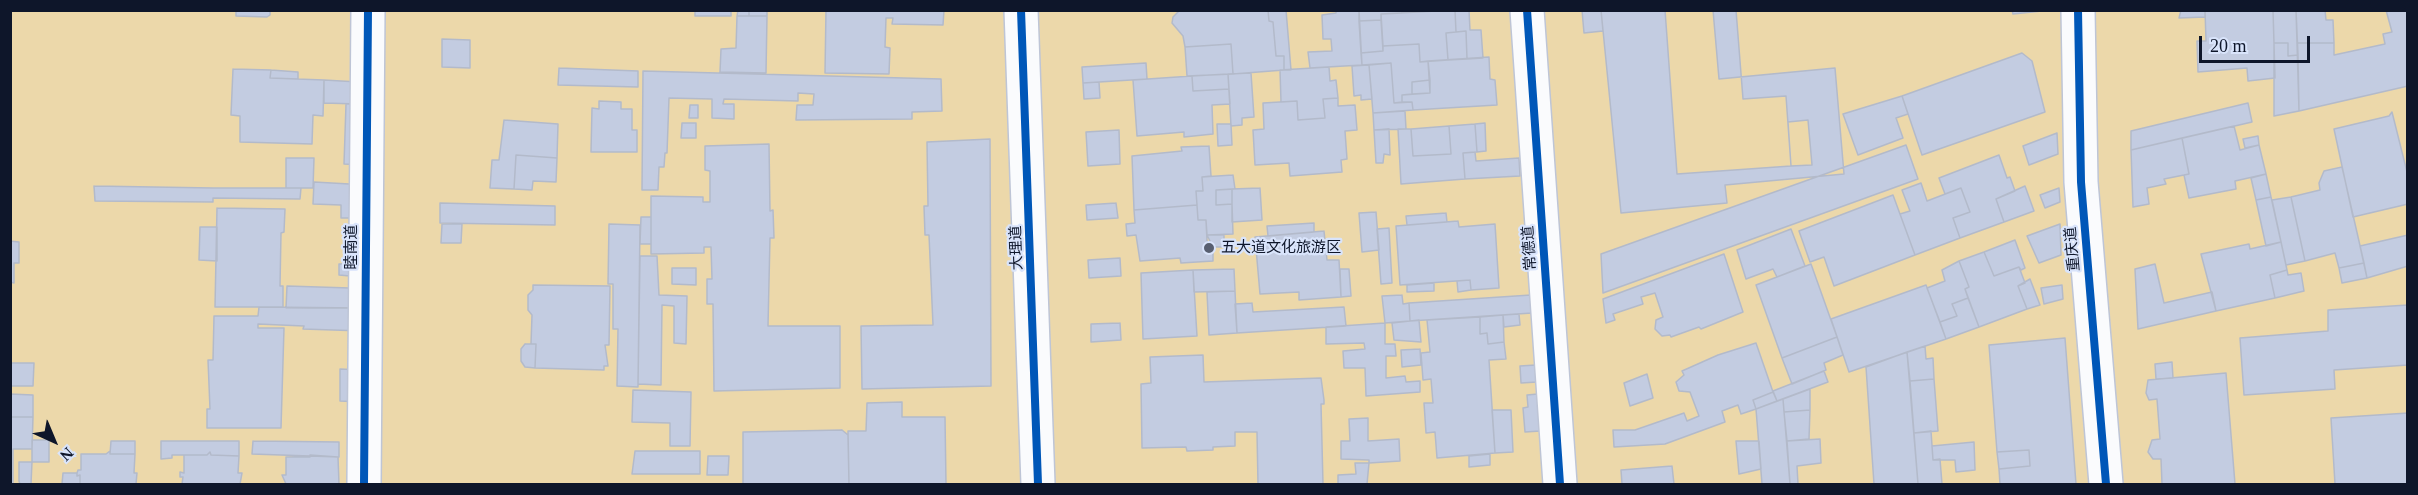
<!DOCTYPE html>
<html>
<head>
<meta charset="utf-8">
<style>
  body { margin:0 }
  #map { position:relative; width:2418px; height:495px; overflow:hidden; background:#e1e7f3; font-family:"Times New Roman",serif }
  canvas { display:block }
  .frame { position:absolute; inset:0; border:12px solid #0e162a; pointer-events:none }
  .north { position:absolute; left:24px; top:411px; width:60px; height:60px; -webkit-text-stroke:4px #d9e4fb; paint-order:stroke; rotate:136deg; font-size:16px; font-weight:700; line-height:24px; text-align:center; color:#0e162a }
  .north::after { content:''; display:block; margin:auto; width:21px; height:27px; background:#0e162a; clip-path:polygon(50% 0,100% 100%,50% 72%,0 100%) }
  .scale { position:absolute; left:2199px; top:36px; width:111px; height:27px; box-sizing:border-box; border:3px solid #0e162a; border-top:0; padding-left:8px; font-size:18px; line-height:21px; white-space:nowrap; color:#0e162a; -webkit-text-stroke:4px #d9e4fb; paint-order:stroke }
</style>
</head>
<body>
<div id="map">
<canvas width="2418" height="495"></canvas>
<div class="frame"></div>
<div class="north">N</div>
<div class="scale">20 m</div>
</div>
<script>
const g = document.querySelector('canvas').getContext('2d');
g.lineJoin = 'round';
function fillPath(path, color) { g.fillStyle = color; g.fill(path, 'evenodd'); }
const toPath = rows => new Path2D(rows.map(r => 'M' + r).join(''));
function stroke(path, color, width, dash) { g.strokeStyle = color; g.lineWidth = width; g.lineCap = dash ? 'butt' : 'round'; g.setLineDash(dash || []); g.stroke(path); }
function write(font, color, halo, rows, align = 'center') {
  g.font = font + ' "Times New Roman","Noto Sans SC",serif'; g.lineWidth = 4.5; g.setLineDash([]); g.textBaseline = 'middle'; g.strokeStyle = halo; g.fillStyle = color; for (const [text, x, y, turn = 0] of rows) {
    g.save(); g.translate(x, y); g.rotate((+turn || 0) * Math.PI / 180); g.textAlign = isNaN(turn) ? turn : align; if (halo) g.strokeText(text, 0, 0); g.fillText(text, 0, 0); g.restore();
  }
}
const green = toPath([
  [10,11,2407,11,2407,484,11,484]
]);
const building = toPath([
  [236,10,270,10,270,15,267,17,236,16,236,10],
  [695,10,731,10,731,16,695,16,695,10],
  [738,10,749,10,749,16,737,16,738,10],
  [749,10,767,10,767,16,749,16,749,10],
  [826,10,944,10,943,25,892,24,893,18,886,18,885,47,890,48,889,74,825,73,826,10],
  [1268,10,1269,21,1273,22,1276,56,1284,56,1284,70,1233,74,1231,44,1185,47,1183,36,1172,23,1173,17,1180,10,1268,10],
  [1268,10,1286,10,1291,70,1284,70,1284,56,1276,56,1273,22,1269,21,1268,10],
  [1336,10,1359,10,1362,65,1310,68,1308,52,1332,51,1331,39,1323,39,1322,15,1336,13,1336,10],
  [1359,10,1402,10,1402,13,1381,14,1381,20,1359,21,1359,10],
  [1455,10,1456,32,1446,33,1448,60,1420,62,1419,44,1383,46,1381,14,1455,10],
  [1455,10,1469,10,1470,30,1481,30,1483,58,1467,59,1466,31,1456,32,1455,10],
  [1582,10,1601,10,1603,31,1584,33,1582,10],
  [1601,10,1713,10,1719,79,1835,68,1844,174,1725,185,1727,203,1621,213,1601,10],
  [1665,10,1736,10,1743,99,1786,96,1791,166,1677,174,1665,10],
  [2012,10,2042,10,2042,11,2013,14,2012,10],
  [2181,10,2205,10,2205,17,2179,18,2181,10],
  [2205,10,2273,10,2275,78,2248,81,2247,68,2198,72,2197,41,2206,41,2205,10],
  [2273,10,2296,10,2298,55,2288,56,2288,43,2274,43,2273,10],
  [2296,10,2325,10,2326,20,2333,20,2334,43,2297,43,2296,10],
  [2386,10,2408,10,2408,86,2299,111,2297,43,2334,43,2334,55,2385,44,2383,34,2392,32,2386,10],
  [737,16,767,16,766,73,720,72,721,49,736,48,737,16],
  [1381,20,1383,51,1361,53,1359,21,1381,20],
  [1466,31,1467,59,1448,60,1446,33,1466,31],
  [442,39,470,40,470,68,442,67,442,39],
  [2274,43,2288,43,2288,56,2298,55,2299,111,2274,116,2274,43],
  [1231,44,1233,74,1187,76,1185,47,1231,44],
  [1419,44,1420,62,1428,61,1430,80,1412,82,1412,94,1402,95,1402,102,1394,103,1391,63,1362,65,1361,53,1383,51,1383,46,1419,44],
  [2022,53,2032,61,2045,112,1922,155,1902,96,2022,53],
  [1489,57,1490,79,1495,80,1497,105,1413,110,1412,102,1402,102,1402,95,1430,93,1428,61,1489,57],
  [1146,63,1147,79,1083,83,1082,67,1146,63],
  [1391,63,1394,103,1412,102,1413,110,1373,113,1369,65,1391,63],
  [1369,65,1372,99,1361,100,1361,95,1354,96,1352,66,1369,65],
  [1329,67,1330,81,1336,80,1338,98,1323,99,1325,118,1298,120,1297,101,1281,102,1280,70,1329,67],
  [559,68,638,71,638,87,558,85,559,68],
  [233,69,271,70,270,78,324,80,323,116,313,115,312,144,240,142,240,116,231,115,233,69],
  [271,70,298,72,298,79,270,78,271,70],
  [643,71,941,79,942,111,912,112,912,119,796,120,797,105,813,105,814,94,798,93,798,101,724,99,723,104,734,104,734,119,712,118,712,99,669,98,667,153,665,153,664,167,659,167,658,190,642,190,643,71],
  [1251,73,1254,117,1242,118,1242,125,1231,126,1228,74,1251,73],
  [1228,74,1229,89,1193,91,1192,76,1228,74],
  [1192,76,1193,91,1229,89,1230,104,1212,105,1213,134,1184,137,1184,132,1137,136,1133,80,1192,76],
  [324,80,358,82,358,104,324,103,324,80],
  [1430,80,1430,93,1412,94,1412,82,1430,80],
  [1099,82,1100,98,1084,99,1083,83,1099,82],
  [1902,96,1908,114,1896,118,1903,138,1858,155,1843,114,1902,96],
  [1338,98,1338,106,1355,105,1357,130,1345,131,1347,159,1341,160,1342,172,1290,176,1289,163,1255,165,1253,130,1264,129,1263,103,1297,101,1298,120,1325,118,1323,99,1338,98],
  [599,101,621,102,621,109,632,109,632,130,637,130,637,152,591,152,592,108,599,109,599,101],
  [2248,103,2252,122,2131,150,2131,131,2248,103],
  [346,104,358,104,368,165,344,164,346,104],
  [690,105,698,105,698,118,689,118,690,105],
  [1405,111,1406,129,1374,130,1373,113,1405,111],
  [2392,112,2408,176,2408,204,2353,217,2334,129,2389,116,2392,112],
  [504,120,558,124,557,158,516,155,514,189,490,188,492,160,499,160,504,120],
  [1808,120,1812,165,1791,166,1788,122,1808,120],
  [682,123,696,123,696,138,681,138,682,123],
  [1485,123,1486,151,1477,152,1475,124,1485,123],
  [1217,124,1231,124,1232,145,1218,146,1217,124],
  [1475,124,1477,152,1463,153,1465,179,1401,184,1398,129,1411,129,1413,156,1451,154,1449,126,1475,124],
  [1449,126,1451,154,1413,156,1411,129,1449,126],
  [2234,126,2240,150,2259,145,2266,174,2235,181,2236,189,2189,198,2184,175,2189,174,2182,138,2234,126],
  [1389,129,1390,155,1384,154,1383,163,1376,163,1374,130,1389,129],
  [1119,130,1120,164,1088,166,1086,132,1119,130],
  [2057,133,2058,154,2029,165,2023,146,2057,133],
  [2258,136,2259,145,2245,148,2243,139,2258,136],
  [2182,138,2189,174,2164,179,2166,184,2147,188,2149,204,2133,207,2131,150,2182,138],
  [990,139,991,386,862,389,861,326,933,325,929,235,925,235,924,206,928,206,927,142,990,139],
  [769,144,770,211,773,210,774,238,770,238,768,326,840,326,840,388,714,391,713,304,707,304,707,279,712,279,711,247,704,247,704,253,651,254,651,196,703,197,703,202,710,202,710,171,705,170,705,146,769,144],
  [1906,145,1918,179,1603,293,1601,254,1906,145],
  [1209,146,1211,176,1202,177,1203,191,1196,191,1197,205,1134,210,1132,156,1182,151,1181,147,1209,146],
  [1475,152,1476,161,1519,158,1520,176,1465,179,1463,153,1475,152],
  [516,155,557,158,556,182,533,181,532,190,514,189,516,155],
  [1999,155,2007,178,2010,177,2015,191,1996,199,2004,222,1960,238,1953,218,1970,212,1961,188,1945,194,1939,178,1999,155],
  [286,158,314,158,313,188,286,188,286,158],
  [2342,167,2364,263,2339,268,2335,253,2305,261,2291,197,2320,190,2319,183,2324,171,2342,167],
  [2266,174,2271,197,2256,200,2251,178,2266,174],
  [1233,175,1235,189,1216,190,1216,205,1232,204,1233,234,1207,235,1206,220,1198,220,1197,205,1196,191,1203,191,1202,177,1233,175],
  [314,182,367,185,355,218,341,218,341,205,313,204,314,182],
  [1921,183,1927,201,1961,188,1970,212,1953,218,1960,238,1915,255,1900,214,1910,211,1902,190,1921,183],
  [94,186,213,188,301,188,300,199,213,198,213,202,95,201,94,186],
  [2025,186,2034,211,2004,222,1996,199,2025,186],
  [1260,188,1262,220,1232,222,1232,189,1260,188],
  [2059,188,2060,202,2045,208,2040,195,2059,188],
  [1232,189,1232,204,1216,205,1216,190,1232,189],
  [1893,195,1915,255,1834,286,1824,257,1810,262,1799,231,1893,195],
  [2271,197,2281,242,2266,246,2256,200,2271,197],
  [2291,197,2305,261,2286,265,2272,200,2291,197],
  [440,203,555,206,555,225,440,223,440,203],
  [1116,203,1118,218,1087,220,1086,205,1116,203],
  [1197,205,1198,220,1206,220,1207,241,1213,247,1213,261,1181,263,1180,258,1140,261,1136,235,1127,236,1126,224,1135,223,1134,210,1197,205],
  [217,208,285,209,284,232,281,233,280,286,283,286,283,307,215,307,217,208],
  [1376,212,1379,250,1362,252,1359,213,1376,212],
  [1446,213,1447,222,1407,225,1406,216,1446,213],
  [641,217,651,217,651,244,640,244,641,217],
  [1458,221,1459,227,1495,224,1499,288,1471,290,1470,280,1400,285,1396,226,1458,221],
  [1314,223,1314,232,1268,236,1267,226,1314,223],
  [442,224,462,224,461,243,441,243,442,224],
  [609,224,640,225,638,387,617,386,618,329,613,329,613,284,608,284,609,224],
  [2060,224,2061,255,2039,263,2027,236,2060,224],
  [200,227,217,227,217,261,199,260,200,227],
  [1389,228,1392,283,1381,284,1377,229,1389,228],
  [1791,229,1805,266,1777,277,1773,269,1746,279,1737,250,1791,229],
  [1324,231,1327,260,1339,260,1341,297,1299,300,1299,292,1260,294,1255,237,1324,231],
  [1207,235,1224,235,1224,247,1213,247,1207,235],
  [2408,235,2408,266,2367,278,2360,246,2408,235],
  [2015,240,2025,268,2021,270,2019,267,1994,276,1984,252,2015,240],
  [10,241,19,242,19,263,14,263,14,283,10,282,10,241],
  [2281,242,2287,270,2270,275,2275,298,2216,311,2201,254,2249,244,2250,249,2281,242],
  [1984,252,1994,276,2019,267,2025,283,2018,286,2027,309,1979,327,1965,289,1969,287,1959,261,1984,252],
  [1724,254,1743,312,1701,329,1699,327,1671,337,1670,335,1662,336,1655,329,1656,320,1663,317,1655,293,1641,297,1643,304,1613,314,1615,320,1606,323,1603,299,1724,254],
  [640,256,657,256,659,295,687,296,686,344,674,343,674,306,662,305,661,385,638,384,640,256],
  [1120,258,1121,276,1089,278,1088,260,1120,258],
  [1959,261,1969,287,1965,289,1968,298,1952,304,1957,316,1940,322,1927,288,1945,281,1942,270,1959,261],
  [2364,263,2367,278,2342,283,2339,268,2364,263],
  [339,264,357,264,363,308,286,308,287,286,350,288,350,276,339,275,339,264],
  [1811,264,1837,337,1782,358,1756,285,1811,264],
  [2155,264,2164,303,2212,292,2216,311,2138,329,2135,269,2155,264],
  [672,268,696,268,696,285,672,284,672,268],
  [1234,269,1235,291,1194,292,1193,270,1234,269],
  [1340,269,1349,269,1351,296,1341,297,1340,269],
  [1193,270,1197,336,1143,339,1141,273,1193,270],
  [2287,270,2288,275,2301,273,2304,291,2275,298,2270,275,2287,270],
  [2030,279,2040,305,2027,309,2018,286,2030,279],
  [1470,280,1471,290,1458,292,1457,281,1470,280],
  [1434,283,1434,291,1407,292,1407,285,1434,283],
  [533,285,610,286,609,345,605,345,608,366,604,366,604,370,535,368,536,344,531,344,532,315,528,310,528,295,533,290,533,285],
  [1926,285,1946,339,1849,372,1831,319,1926,285],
  [2062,285,2063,299,2044,304,2041,288,2062,285],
  [1235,291,1237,333,1209,335,1207,292,1235,291],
  [1402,295,1403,304,1409,303,1410,321,1385,323,1382,296,1402,295],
  [1531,295,1532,313,1410,321,1409,303,1531,295],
  [1968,298,1979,327,1946,339,1940,322,1957,316,1952,304,1968,298],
  [1252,303,1253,312,1344,307,1346,326,1237,333,1235,304,1252,303],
  [2408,305,2408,365,2334,370,2335,389,2244,395,2240,338,2328,331,2328,310,2408,305],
  [259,307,363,308,363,331,303,329,304,326,258,324,258,328,284,328,281,428,207,428,207,409,210,409,208,360,213,360,214,316,258,316,259,307],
  [1519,314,1520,325,1504,327,1503,315,1519,314],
  [1503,315,1504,342,1488,344,1487,333,1480,334,1480,317,1503,315],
  [1480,317,1480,334,1487,333,1488,344,1504,342,1506,359,1489,360,1495,453,1437,458,1435,432,1426,433,1424,403,1433,403,1431,379,1423,380,1421,353,1430,352,1427,320,1480,317],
  [1419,320,1421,342,1394,340,1392,323,1419,320],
  [1120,323,1121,340,1091,342,1091,324,1120,323],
  [1385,323,1385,344,1395,344,1396,356,1386,356,1386,378,1405,376,1406,382,1420,381,1420,392,1366,396,1365,368,1344,368,1343,351,1365,349,1364,343,1326,344,1326,327,1385,323],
  [1837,337,1843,355,1824,363,1826,370,1792,384,1782,358,1837,337],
  [2065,338,2076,484,2000,484,1999,469,2030,466,2029,450,1997,452,1989,345,2065,338],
  [1756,343,1773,392,1753,400,1756,409,1741,414,1738,405,1722,411,1725,422,1665,444,1614,447,1613,430,1635,430,1684,413,1687,421,1699,416,1690,392,1679,391,1676,382,1684,375,1682,371,1718,355,1756,343],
  [525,344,536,344,535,368,525,367,521,361,521,349,525,344],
  [1925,346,1926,359,1933,358,1934,379,1910,381,1907,352,1925,346],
  [1420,349,1421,365,1402,367,1401,350,1420,349],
  [1907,352,1918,484,1874,484,1866,367,1907,352],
  [1203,355,1204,382,1321,378,1324,400,1324,404,1321,404,1323,484,1258,484,1257,432,1235,432,1235,446,1213,447,1213,450,1187,451,1186,447,1142,448,1141,384,1151,383,1150,357,1203,355],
  [2172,362,2173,378,2156,379,2155,364,2172,362],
  [10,363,34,363,33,386,10,386,10,363],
  [1536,365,1537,382,1521,383,1520,366,1536,365],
  [340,369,362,370,360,402,340,401,340,369],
  [1824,371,1828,382,1777,401,1773,391,1824,371],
  [2226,373,2235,484,2162,484,2161,459,2153,459,2148,452,2152,440,2160,439,2157,399,2149,400,2146,393,2148,380,2226,373],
  [1647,374,1653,398,1630,406,1624,383,1647,374],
  [1934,379,1938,431,1914,433,1910,381,1934,379],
  [1810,389,1810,410,1784,412,1783,399,1810,389],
  [633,390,691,392,690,446,670,446,670,423,632,422,633,390],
  [1773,392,1777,401,1756,409,1753,400,1773,392],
  [10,394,33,395,33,417,10,417,10,394],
  [1538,394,1540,431,1525,432,1523,408,1528,407,1527,395,1538,394],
  [1783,399,1790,484,1762,484,1756,409,1783,399],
  [902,402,902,417,945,417,946,484,849,484,848,431,866,431,867,403,902,402],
  [1492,410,1511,410,1513,452,1495,453,1492,410],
  [1810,410,1809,439,1787,441,1784,412,1810,410],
  [2408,413,2408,484,2335,484,2331,418,2408,413],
  [10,417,33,417,32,449,13,449,13,484,10,484,10,417],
  [1368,418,1368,441,1399,439,1400,461,1369,463,1369,460,1341,459,1341,441,1350,441,1349,419,1368,418],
  [842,430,848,435,849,484,743,484,743,432,842,430],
  [1931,431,1933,460,1940,459,1942,484,1918,484,1914,433,1931,431],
  [1820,439,1821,463,1797,466,1798,484,1790,484,1787,441,1820,439],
  [32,440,49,440,49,462,32,462,32,440],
  [111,441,135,441,135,454,110,454,111,441],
  [161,441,239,441,239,456,211,455,210,452,207,455,172,455,172,458,161,459,161,441],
  [253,441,339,442,339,457,252,454,253,441],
  [1736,441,1759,441,1761,469,1739,474,1736,441],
  [1974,442,1975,470,1956,472,1955,460,1933,460,1932,446,1974,442],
  [2029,450,2030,466,1999,469,1997,452,2029,450],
  [110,451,110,454,135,454,134,473,137,473,136,484,80,484,80,475,77,476,77,473,78,470,81,470,81,454,106,454,110,451],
  [635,451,700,451,700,474,632,474,635,451],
  [210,452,211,455,239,456,238,473,242,473,240,484,182,484,183,477,180,477,180,472,184,473,184,455,207,455,210,452],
  [1490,454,1490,465,1469,467,1469,456,1490,454],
  [310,455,338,457,339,484,286,484,282,475,286,475,286,457,310,457,310,455],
  [708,456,729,456,728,475,707,475,708,456],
  [19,462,32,462,31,484,20,484,19,481,19,462],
  [1355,463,1369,463,1367,484,1338,484,1338,475,1356,474,1355,463],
  [1672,466,1674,484,1622,484,1621,470,1672,466],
  [63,473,77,473,77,476,80,475,80,484,62,484,63,473]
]);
const tertiary = toPath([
  [1021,10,1038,484],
  [1527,10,1560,484],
  [2078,10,2081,182,2106,484],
  [364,484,368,10]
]);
const cycleway = toPath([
  [1021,10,1038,484],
  [1527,10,1560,484],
  [2078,10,2081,182,2106,484],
  [364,484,368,10]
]);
const markers = [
  [1209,248,6,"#585f70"]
];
const streetNames = [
  ["睦南道",352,247,-90],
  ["大理道",1017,248,-92],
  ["常德道",1530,248,-94],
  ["重庆道",2073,249,-95]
];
const poiNames = [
  ["五大道文化旅游区",1221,248]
];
fillPath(green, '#ecd8aa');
fillPath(building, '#c3cce1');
stroke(building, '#b3baca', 1.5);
stroke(tertiary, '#bec5d6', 36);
stroke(tertiary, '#fafbfd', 33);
stroke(cycleway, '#0057b8', 8);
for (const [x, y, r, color] of markers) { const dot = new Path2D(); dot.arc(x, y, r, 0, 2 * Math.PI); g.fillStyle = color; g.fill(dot); stroke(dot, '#d9e4fb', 2); }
write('15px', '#0e162a', '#d9e4fb', streetNames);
write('15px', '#0e162a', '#d9e4fb', poiNames, 'left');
</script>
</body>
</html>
